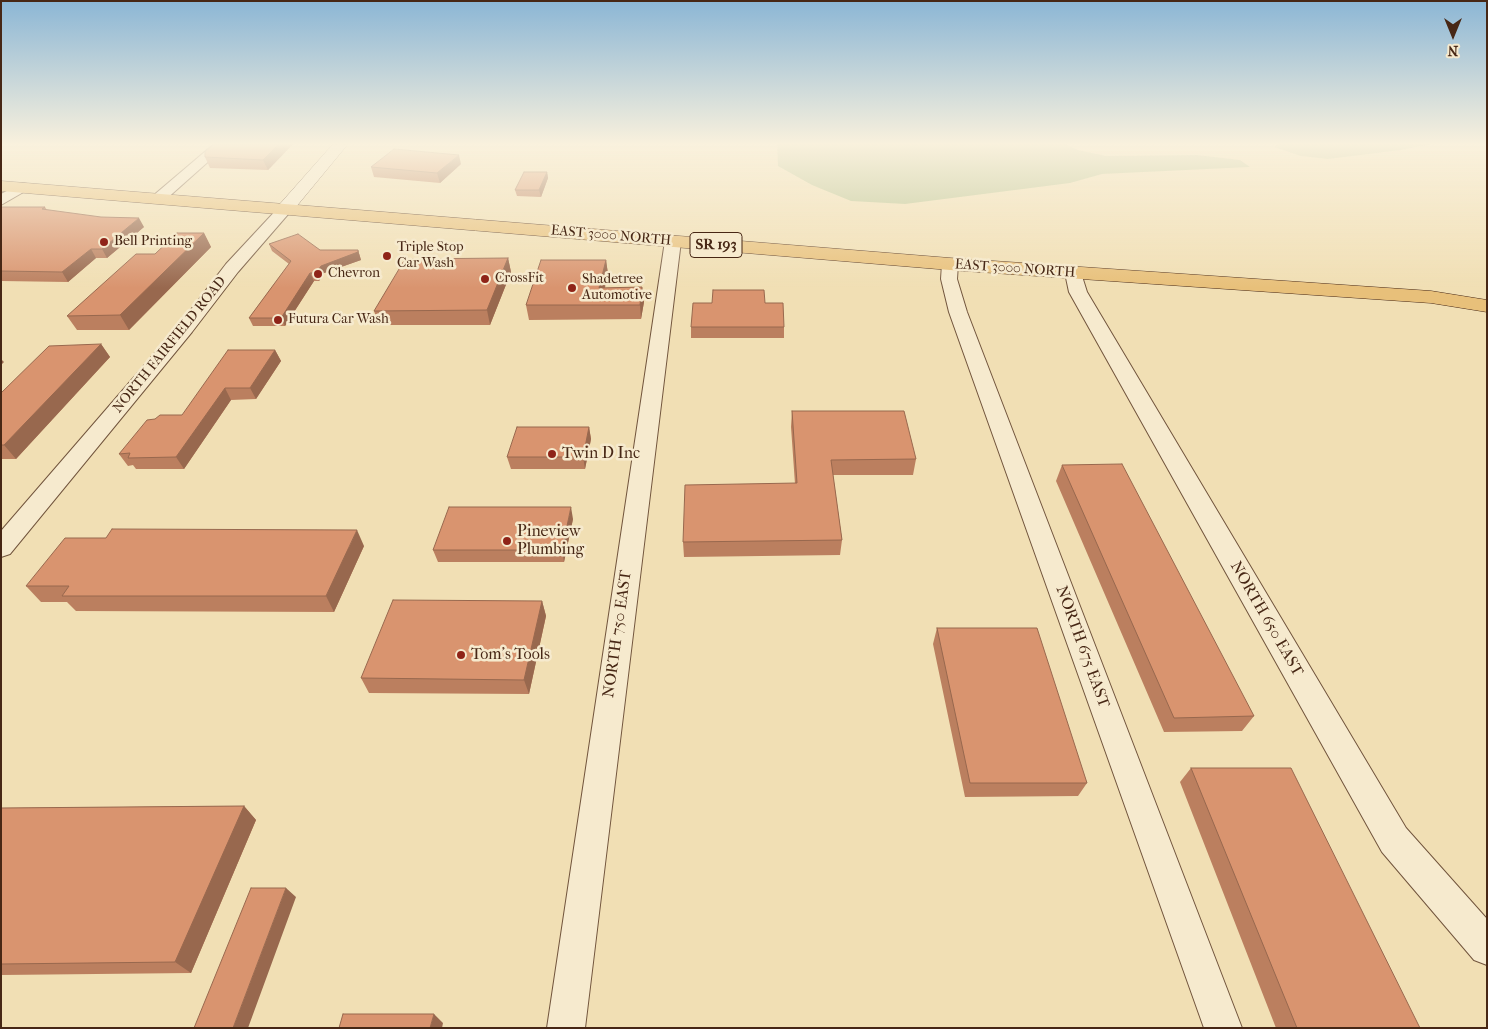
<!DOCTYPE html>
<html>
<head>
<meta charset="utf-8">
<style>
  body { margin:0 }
  #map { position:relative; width:1488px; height:1029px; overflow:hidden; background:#f1dfb4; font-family:"IM FELL French Canon",serif }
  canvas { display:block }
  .frame { position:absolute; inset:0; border:2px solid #472715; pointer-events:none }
  .north { position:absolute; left:1428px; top:10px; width:50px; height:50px; -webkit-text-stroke:4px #f6eace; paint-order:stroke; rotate:180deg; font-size:14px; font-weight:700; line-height:20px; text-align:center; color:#472715 }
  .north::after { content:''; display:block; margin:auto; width:18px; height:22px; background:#472715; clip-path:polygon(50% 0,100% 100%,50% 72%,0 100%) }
</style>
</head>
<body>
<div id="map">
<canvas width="1488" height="1029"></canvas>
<div class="frame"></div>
<div class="north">N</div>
</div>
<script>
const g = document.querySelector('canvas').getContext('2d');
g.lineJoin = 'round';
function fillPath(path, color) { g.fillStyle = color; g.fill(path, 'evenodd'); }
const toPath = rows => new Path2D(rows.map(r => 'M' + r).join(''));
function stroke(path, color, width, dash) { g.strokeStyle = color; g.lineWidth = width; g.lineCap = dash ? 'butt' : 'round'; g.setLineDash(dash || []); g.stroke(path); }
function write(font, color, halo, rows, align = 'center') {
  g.font = font + ' "IM FELL French Canon",serif'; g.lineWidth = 5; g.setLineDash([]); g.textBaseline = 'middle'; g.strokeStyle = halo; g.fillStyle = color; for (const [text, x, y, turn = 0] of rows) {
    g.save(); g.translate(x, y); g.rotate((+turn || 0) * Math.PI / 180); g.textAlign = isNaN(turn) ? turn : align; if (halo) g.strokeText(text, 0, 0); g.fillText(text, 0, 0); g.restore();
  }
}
const green = toPath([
  [777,144,1066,144,1078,150,1106,156,1197,155,1240,160,1250,167,1102,174,1070,183,905,204,851,201,812,185,778,166],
  [1278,144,1432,144,1401,150,1328,159,1301,156,1274,147]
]);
const minor = toPath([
  [214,144,228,144,164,201,154,201,152,198,154,195,214,144],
  [22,183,27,184,29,187,27,190,1,205,1,194,22,183],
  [285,205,290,206,292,209,290,212,238,272,192,332,10,554,1,557,1,531,180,324,226,264,280,206,285,205],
  [673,236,679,238,681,241,585,1028,547,1028,665,241,667,238,673,236],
  [950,259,956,261,958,264,957,279,967,312,1242,1028,1204,1028,949,312,941,279,942,264,944,261,950,259],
  [1073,268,1079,269,1081,273,1087,292,1406,828,1487,919,1487,965,1474,960,1382,852,1069,292,1065,273,1067,269,1073,268]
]);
const secondary = toPath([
  [333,144,348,144,291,213,285,214,279,213,276,209,279,205,333,144]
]);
const primary = toPath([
  [1,181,950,258,1431,291,1487,300,1487,312,1431,303,950,270,1,191,1,181]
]);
const wall = toPath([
  [214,144,293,144,268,170,210,168,205,157],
  [461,164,440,183,374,177,371,167],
  [547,172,548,178,541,197,517,196,515,190],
  [1,207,45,207,47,210,144,227,107,258,96,258,68,282,1,281],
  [204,233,211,247,129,330,77,330,67,316,155,254],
  [269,244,320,250,358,250,361,260,324,273,319,281,314,281,285,326,253,326,249,318,289,264,272,251],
  [508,258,511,272,490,325,379,325,374,311],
  [606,260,608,274,605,288,642,287,644,302,641,319,529,320,526,305],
  [765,303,784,327,784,338,691,338,691,327],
  [101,344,110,357,16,459,1,459,1,393],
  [275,350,281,361,256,399,231,400,184,469,136,469,133,465,128,466,119,454,155,419,182,415],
  [792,411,916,459,913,475,833,475,842,540,840,555,684,557,683,542,795,484,791,427],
  [589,427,591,439,585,469,511,469,507,457],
  [1062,465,1254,716,1242,731,1164,732,1056,481],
  [573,519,564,562,438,562,433,550],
  [364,546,334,612,76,611,67,602,41,602,26,586],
  [542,601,546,616,529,694,369,693,361,678],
  [937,628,1087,783,1078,796,965,797,933,644],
  [1191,768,1420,1028,1276,1028,1180,782],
  [244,806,256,820,191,973,1,975,1,808]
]);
const shadedWall = toPath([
  [279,144,293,144,268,170,263,160],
  [459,155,461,164,440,183,437,173],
  [547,172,548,178,541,197,539,190],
  [139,218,144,227,107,258,102,249],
  [204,233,211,247,129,330,120,315],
  [91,249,96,258,68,282,62,272],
  [358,250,361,260,324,273,319,281,316,273,321,266],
  [508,258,511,272,490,325,487,310],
  [606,260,608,274,601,302,599,288],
  [310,273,314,281,285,326,281,318],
  [642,287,644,302,641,319,640,305],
  [101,344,110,357,16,459,4,445],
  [275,350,281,361,256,399,250,388],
  [1,359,4,362,1,365],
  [225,388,231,400,184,469,176,457],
  [589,427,591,439,585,469,583,457],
  [571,507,573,519,564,562,562,550],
  [357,530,364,546,334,612,326,596],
  [542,601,546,616,529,694,524,680],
  [244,806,256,820,191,973,175,962],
  [286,888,296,897,248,1028,233,1028],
  [434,1014,443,1023,442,1028,430,1028]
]);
const building = toPath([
  [214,144,279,144,263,160,205,157,205,152,214,144],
  [394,149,459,155,437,173,371,167,394,149],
  [524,172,547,172,539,190,515,190,524,172],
  [1,207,45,207,42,209,101,217,139,218,102,249,91,249,62,272,1,271,1,207],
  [177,233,204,233,120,315,67,316,136,254,155,254,177,233],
  [298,234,320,250,358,250,358,252,321,266,316,273,310,273,281,318,249,318,291,261,269,244,298,234],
  [508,258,487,310,374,311,405,259,508,258],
  [541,260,606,260,599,288,642,287,640,305,526,305,541,260],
  [713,290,764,290,765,303,783,303,784,327,691,327,693,303,712,303,713,290],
  [101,344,4,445,1,445,1,393,49,346,101,344],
  [228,350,275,350,250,388,225,388,176,457,128,458,130,453,119,454,147,420,155,419,160,415,182,415,228,350],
  [792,411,904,411,916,459,831,460,842,540,683,542,685,485,797,483,792,411],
  [517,427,589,427,583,457,507,457,517,427],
  [1122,464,1254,716,1174,718,1062,465,1122,464],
  [449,507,571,507,562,550,433,550,449,507],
  [112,529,357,530,326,596,62,596,69,586,26,586,65,538,106,538,112,529],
  [393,600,542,601,524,680,361,678,393,600],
  [937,628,1037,628,1087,783,970,783,937,628],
  [1191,768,1291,768,1420,1028,1297,1028,1191,768],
  [244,806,175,962,1,964,1,808,244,806],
  [251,888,286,888,233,1028,194,1028,251,888],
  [343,1014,434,1014,430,1028,339,1028,343,1014]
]);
const markers = [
  [104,242,5,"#8f2418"],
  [387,256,5,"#8f2418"],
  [318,274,5,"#8f2418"],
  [485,279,5,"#8f2418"],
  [572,288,5,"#8f2418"],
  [278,320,5,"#8f2418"],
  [552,454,5,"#8f2418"],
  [507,541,5,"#8f2418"],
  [461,655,5,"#8f2418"]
];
const farStreetnames = [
  ["EAST 3000 NORTH",611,236,5],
  ["EAST 3000 NORTH",1015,269,4],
  ["NORTH FAIRFIELD ROAD",170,345,-51]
];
const farPoinames = [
  ["Bell Printing",114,242],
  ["Triple Stop",397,248],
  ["Car Wash",397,264],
  ["Chevron",328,274],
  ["CrossFit",495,279],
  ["Shadetree",582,280],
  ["Automotive",582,296],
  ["Futura Car Wash",288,320]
];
const shields = [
  [716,245,52]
];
const shieldNames = [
  ["SR 193",716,245]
];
const poiNames = [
  ["Twin D Inc",562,454],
  ["Pineview",517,532],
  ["Plumbing",517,550],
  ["Tom's Tools",471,655]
];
const streetNames = [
  ["NORTH 650 EAST",1266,619,60],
  ["NORTH 750 EAST",618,634,-82],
  ["NORTH 675 EAST",1082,647,70]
];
fillPath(green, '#b6c290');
stroke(minor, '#72553d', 2);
stroke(secondary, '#472715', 1);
stroke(primary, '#472715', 1);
fillPath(minor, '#f6eace');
fillPath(secondary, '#f6eace');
fillPath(primary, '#e8c07a');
fillPath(wall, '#bb7f5f');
fillPath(shadedWall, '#98684e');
fillPath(building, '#d9946f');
stroke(building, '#98684e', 1);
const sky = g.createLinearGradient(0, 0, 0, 288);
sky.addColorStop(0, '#8bb6d5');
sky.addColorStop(0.5, '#f9f1dd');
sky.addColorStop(1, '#f9f1dd00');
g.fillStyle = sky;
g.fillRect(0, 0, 1488, 288);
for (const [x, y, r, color] of markers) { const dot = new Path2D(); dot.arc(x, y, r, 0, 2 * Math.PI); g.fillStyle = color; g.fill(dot); stroke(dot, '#f6eace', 2); }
write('14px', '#472715', '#f6eace', farStreetnames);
write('14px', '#472715', '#f6eace', farPoinames, 'left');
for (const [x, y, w] of shields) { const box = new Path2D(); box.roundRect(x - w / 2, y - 12.5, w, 25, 4); g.fillStyle = '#f6eace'; g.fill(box); stroke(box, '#472715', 1); }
write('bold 15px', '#472715', null, shieldNames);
write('16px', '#472715', '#f6eace', poiNames, 'left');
write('16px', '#472715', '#f6eace', streetNames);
</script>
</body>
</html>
